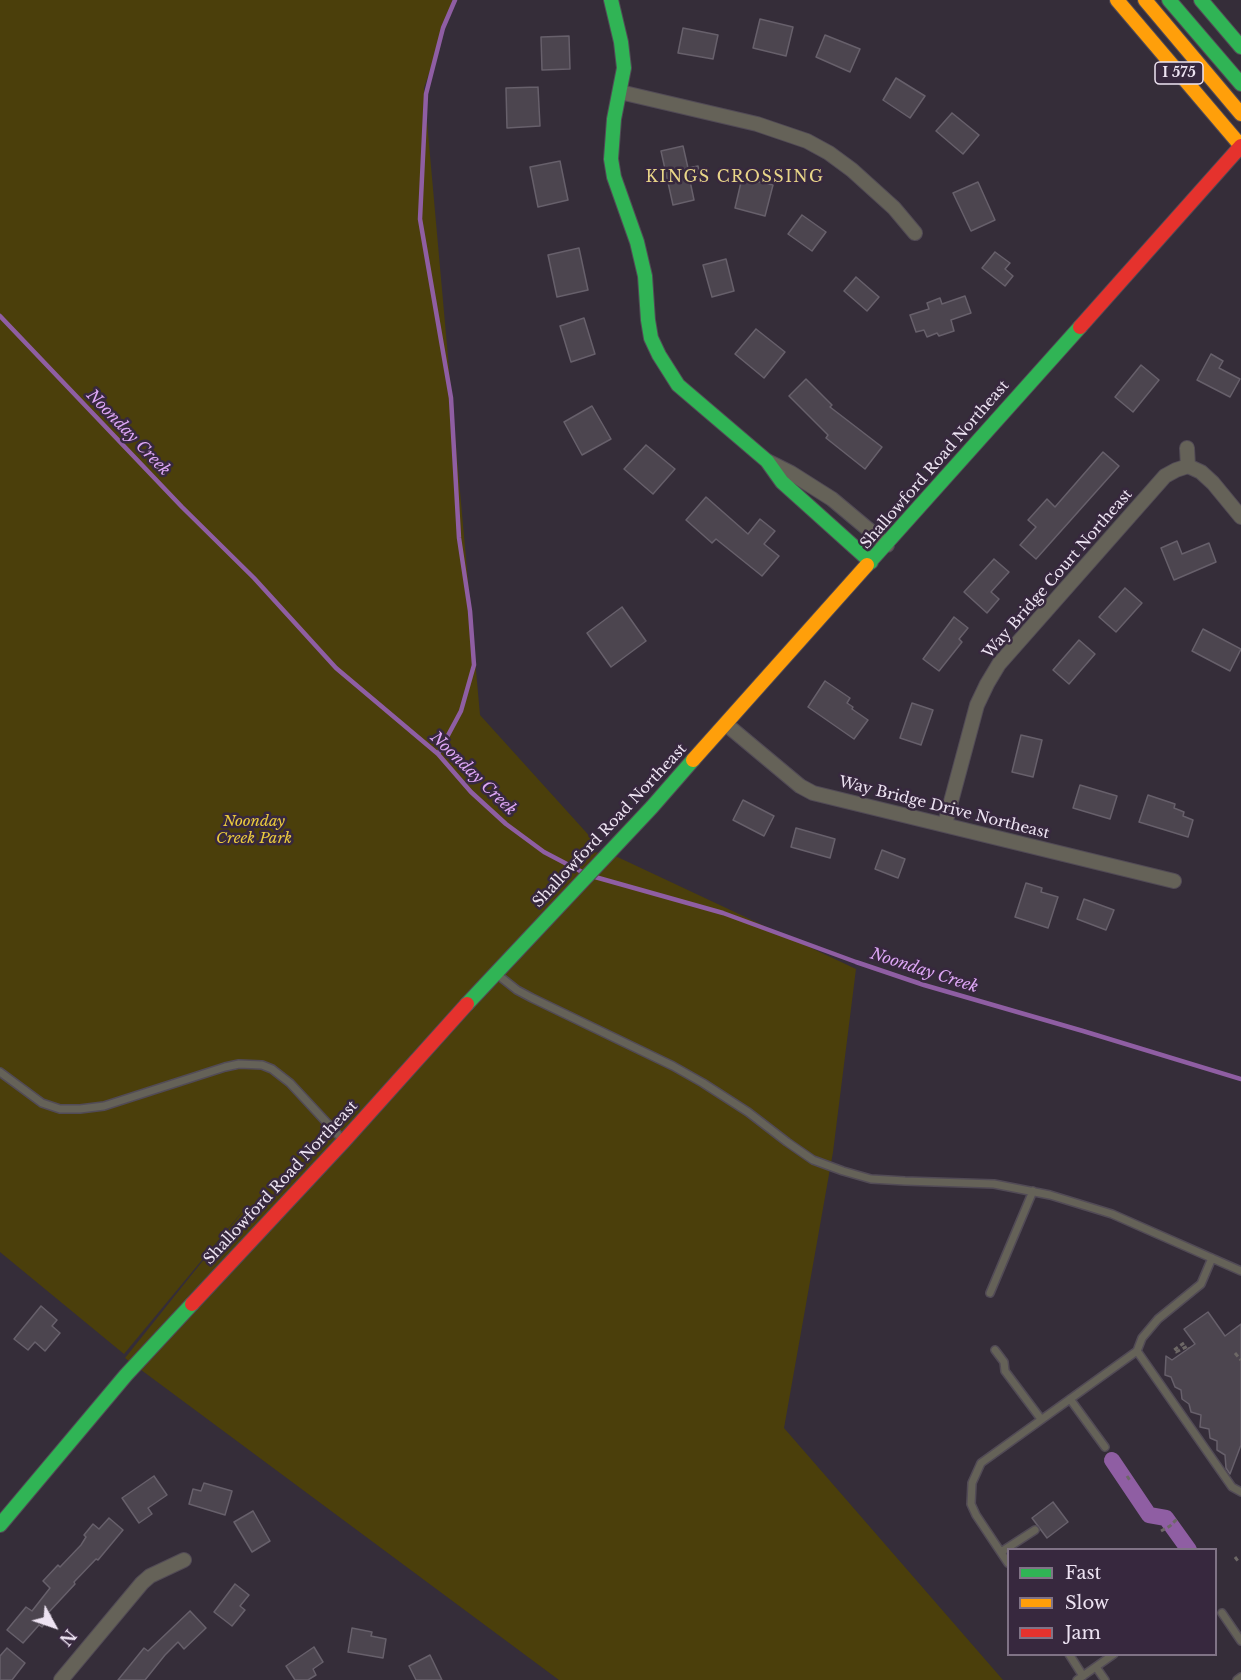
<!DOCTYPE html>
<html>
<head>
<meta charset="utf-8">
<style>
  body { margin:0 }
  #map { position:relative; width:1241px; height:1680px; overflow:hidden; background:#352d39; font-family:"Libre Baskerville",serif }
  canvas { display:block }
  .legend { position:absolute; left:1007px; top:1548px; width:210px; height:108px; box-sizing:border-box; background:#37283e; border:2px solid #807386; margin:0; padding:8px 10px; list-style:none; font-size:18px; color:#ede3f2 }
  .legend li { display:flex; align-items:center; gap:12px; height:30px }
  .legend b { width:30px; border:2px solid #807386 }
  .north { position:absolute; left:24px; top:1596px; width:60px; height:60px; -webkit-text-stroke:4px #37283e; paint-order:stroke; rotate:130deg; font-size:16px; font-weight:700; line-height:24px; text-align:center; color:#ede3f2 }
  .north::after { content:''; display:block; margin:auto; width:21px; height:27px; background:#ede3f2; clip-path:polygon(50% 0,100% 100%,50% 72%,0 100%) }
</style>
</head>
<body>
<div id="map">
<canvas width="1241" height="1680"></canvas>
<ul class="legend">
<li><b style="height:8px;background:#30b455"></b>Fast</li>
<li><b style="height:8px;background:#ff9f0a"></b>Slow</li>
<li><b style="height:8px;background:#e5322d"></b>Jam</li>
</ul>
<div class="north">N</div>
</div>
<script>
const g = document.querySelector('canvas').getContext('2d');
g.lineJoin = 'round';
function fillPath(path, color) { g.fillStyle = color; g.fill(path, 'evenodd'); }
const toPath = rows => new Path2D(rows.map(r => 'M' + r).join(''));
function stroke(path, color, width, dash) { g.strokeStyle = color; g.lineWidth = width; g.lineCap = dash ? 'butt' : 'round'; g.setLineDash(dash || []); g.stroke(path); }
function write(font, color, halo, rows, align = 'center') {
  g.font = font + ' "Libre Baskerville",serif'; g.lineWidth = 5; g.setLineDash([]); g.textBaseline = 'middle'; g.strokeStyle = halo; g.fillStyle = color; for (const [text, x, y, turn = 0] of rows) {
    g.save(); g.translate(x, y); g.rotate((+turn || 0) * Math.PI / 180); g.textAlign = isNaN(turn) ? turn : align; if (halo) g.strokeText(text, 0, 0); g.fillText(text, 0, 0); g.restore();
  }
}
const green = toPath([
  [0,0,454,0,424,88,480,715,594,841,584,852,609,853,856,969,833,1152,784,1428,1003,1680,559,1680,125,1358,250,1202,124,1354,0,1252]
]);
const stream = toPath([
  [0,316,182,507,254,578,336,668,438,754,471,792,506,824,544,852,584,873],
  [438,754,461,711,474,665,470,611,459,538,451,398,420,219,426,94,443,28,455,0],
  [595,877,723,913,856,962,924,985,1083,1031,1241,1079]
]);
const canal = toPath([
  [1112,1460,1149,1515,1166,1518,1189,1550]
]);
const building = toPath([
  [760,19,793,27,786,56,753,48,760,19],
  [683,28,718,35,713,59,678,53,683,28],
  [825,35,860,49,850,72,816,57,825,35],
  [569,36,570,69,542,70,541,37,569,36],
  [896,78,925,96,910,118,883,100,896,78],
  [538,87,540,126,507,128,506,88,538,87],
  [952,113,979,135,963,154,936,131,952,113],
  [683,146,688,168,698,166,701,179,690,181,694,200,673,205,661,151,683,146],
  [560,161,568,200,538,207,530,167,560,161],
  [742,178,773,185,765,216,735,208,742,178],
  [978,182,995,220,971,231,953,193,978,182],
  [802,215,826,232,812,251,788,234,802,215],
  [579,248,588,290,557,297,548,255,579,248],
  [995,252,1010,263,1005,269,1013,276,1005,286,982,268,995,252],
  [726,259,734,291,712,297,703,265,726,259],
  [856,277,879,297,867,311,844,291,856,277],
  [965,296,971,313,951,320,954,331,939,336,937,333,927,337,924,330,916,332,910,315,929,309,927,303,940,298,942,304,965,296],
  [584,318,595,354,571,362,560,326,584,318],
  [756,329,785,352,764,378,735,354,756,329],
  [1211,354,1223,361,1219,368,1240,379,1230,397,1197,380,1211,354],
  [1141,365,1159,380,1133,412,1115,397,1141,365],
  [806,379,832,405,830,407,882,447,865,469,826,438,828,435,789,396,806,379],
  [592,406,611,439,582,455,564,422,592,406],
  [646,445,675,469,653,494,624,469,646,445],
  [1103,452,1119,466,1036,559,1020,545,1036,527,1028,520,1047,499,1055,507,1103,452],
  [706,497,748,534,760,519,775,531,764,544,779,556,762,576,716,539,712,543,686,520,706,497],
  [1177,541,1182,554,1209,543,1216,562,1174,580,1161,548,1177,541],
  [994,559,1009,572,991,592,999,599,987,613,964,592,994,559],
  [1125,588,1142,603,1116,632,1099,617,1125,588],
  [622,607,646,641,611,667,587,633,622,607],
  [954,617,968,628,959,639,962,642,939,671,923,659,954,617],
  [1203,629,1241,649,1230,671,1192,651,1203,629],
  [1079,640,1095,654,1069,684,1053,670,1079,640],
  [825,681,850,698,847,703,853,707,852,709,868,720,854,739,808,707,825,681],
  [912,703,933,710,921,745,900,738,912,703],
  [1021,735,1042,740,1033,777,1012,772,1021,735],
  [1080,785,1117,796,1110,819,1073,808,1080,785],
  [1148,795,1175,804,1174,808,1184,812,1183,816,1193,820,1188,837,1139,822,1148,795],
  [743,800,774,816,764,836,733,820,743,800],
  [796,828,835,839,830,858,791,847,796,828],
  [882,850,905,859,898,878,875,869,882,850],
  [1026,883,1042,888,1041,892,1058,897,1048,928,1015,917,1026,883],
  [1084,899,1114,910,1106,930,1077,919,1084,899],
  [41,1306,57,1320,52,1326,60,1333,45,1351,35,1342,28,1350,14,1339,41,1306],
  [1208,1312,1225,1336,1241,1324,1241,1445,1230,1474,1226,1468,1225,1455,1217,1450,1217,1441,1210,1438,1209,1429,1200,1427,1201,1415,1191,1412,1189,1404,1182,1399,1181,1390,1175,1387,1171,1377,1165,1375,1166,1356,1172,1360,1195,1344,1184,1329,1208,1312],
  [154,1476,167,1495,148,1508,152,1514,139,1523,122,1498,154,1476],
  [204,1483,232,1491,225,1515,189,1504,193,1489,201,1491,204,1483],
  [1053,1502,1068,1522,1047,1538,1032,1518,1053,1502],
  [253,1511,270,1541,252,1552,234,1522,253,1511],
  [109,1518,123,1530,98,1560,96,1559,74,1582,75,1584,48,1613,51,1615,42,1627,39,1625,23,1643,7,1630,26,1607,32,1611,50,1588,43,1581,58,1565,60,1567,81,1545,86,1537,84,1535,93,1524,99,1529,109,1518],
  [235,1584,249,1595,240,1606,245,1610,232,1626,214,1612,235,1584],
  [190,1611,206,1628,184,1649,178,1642,165,1655,145,1680,118,1680,144,1648,148,1651,190,1611],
  [352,1628,372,1632,371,1636,386,1639,383,1658,348,1652,352,1628],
  [314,1647,323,1662,313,1669,316,1675,308,1680,295,1680,286,1666,314,1647],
  [7,1648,25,1663,12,1680,0,1680,0,1656,7,1648],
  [430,1655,442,1680,416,1680,409,1666,430,1655]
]);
const path = toPath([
  [1184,1343,1174,1350,1176,1352,1188,1346,1189,1348],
  [1235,1353,1241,1360],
  [1127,1476,1131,1482],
  [1161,1531,1170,1526,1177,1519],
  [1235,1557,1238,1561]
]);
const lane = toPath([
  [498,975,517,990,532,998,673,1066,703,1083,748,1112,787,1142,813,1160,843,1171,871,1179,905,1181,994,1184,1050,1195,1112,1214,1241,1271],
  [0,1072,42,1103,60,1109,80,1109,104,1106,225,1067,239,1064,262,1065,272,1069,290,1083,342,1139],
  [990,1293,1033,1191],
  [995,1350,1004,1362,1005,1371,1041,1419],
  [1137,1351,1232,1487,1241,1492],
  [1070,1399,1105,1447],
  [1001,1552,1035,1530],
  [1008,1563,976,1515,971,1504,972,1483,981,1463,1137,1351,1142,1338,1158,1319,1201,1284,1212,1258],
  [1222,1613,1241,1641],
  [1069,1654,1083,1676],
  [1096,1667,1105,1680],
  [1077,1680,1114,1654],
  [1237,1680,1241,1677]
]);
const street = toPath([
  [620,92,757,124,807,141,829,153,852,170,894,208,915,233],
  [1187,448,1188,466],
  [769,462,791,473,832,499,887,545],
  [727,725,800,786,813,793,1174,881],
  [945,824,977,705,987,684,999,664,1165,476,1176,470,1188,466,1201,472,1213,483,1241,517],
  [61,1680,142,1583,150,1576,184,1560]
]);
const fast = toPath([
  [611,0,621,42,624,68,614,119,611,159,614,177,637,242,645,276,648,320,651,338,659,355,678,385,767,461,782,482,871,562],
  [1169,0,1241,84],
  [1201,0,1241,47],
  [867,565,1080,327],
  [467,1004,652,807,693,760],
  [0,1525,126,1375,192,1304]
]);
const slow = toPath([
  [1117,0,1241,146],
  [1145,0,1241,114],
  [693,760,867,565]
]);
const jam = toPath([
  [1080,327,1241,146],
  [192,1304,344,1141,467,1004]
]);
const shields = [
  [1179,73,48]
];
const shieldNames = [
  ["I 575",1179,73]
];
const streetNames = [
  ["Shallowford Road Northeast",935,465,-49],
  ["Way Bridge Court Northeast",1058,574,-49],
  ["Way Bridge Drive Northeast",944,808,14],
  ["Shallowford Road Northeast",610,826,-47],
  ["Shallowford Road Northeast",281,1183,-47]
];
const parkNames = [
  ["Noonday",254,822],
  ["Creek Park",254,839]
];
const neighbourhoodNames = [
  ["KINGS CROSSING",735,177]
];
const waterNames = [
  ["Noonday Creek",128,433,46],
  ["Noonday Creek",473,774,44],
  ["Noonday Creek",924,971,18]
];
fillPath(green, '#4b3f0b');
stroke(stream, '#8f5ea3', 4.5);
stroke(canal, '#8f5ea3', 16);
fillPath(building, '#4c454f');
stroke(building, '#67606b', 1.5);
stroke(lane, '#524b56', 10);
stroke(street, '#524b56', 16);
stroke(fast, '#524b56', 16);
stroke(slow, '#524b56', 16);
stroke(jam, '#524b56', 16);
stroke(path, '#6d6866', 3, [4.5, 3]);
stroke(lane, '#656258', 7);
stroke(street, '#656258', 14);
stroke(fast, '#30b455', 14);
stroke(slow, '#ff9f0a', 14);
stroke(jam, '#e5322d', 14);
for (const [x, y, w] of shields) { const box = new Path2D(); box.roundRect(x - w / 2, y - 11, w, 22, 4.5); g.fillStyle = '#37283e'; g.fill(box); stroke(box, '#ede3f2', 1.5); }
write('bold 14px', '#ede3f2', null, shieldNames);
write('15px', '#ede3f2', '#37283e', streetNames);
write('italic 15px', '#eaca3d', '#37283e', parkNames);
g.letterSpacing = '1.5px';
write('16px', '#e9d688', '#37283e', neighbourhoodNames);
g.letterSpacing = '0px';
write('italic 16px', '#dda6f5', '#37283e', waterNames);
</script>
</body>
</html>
